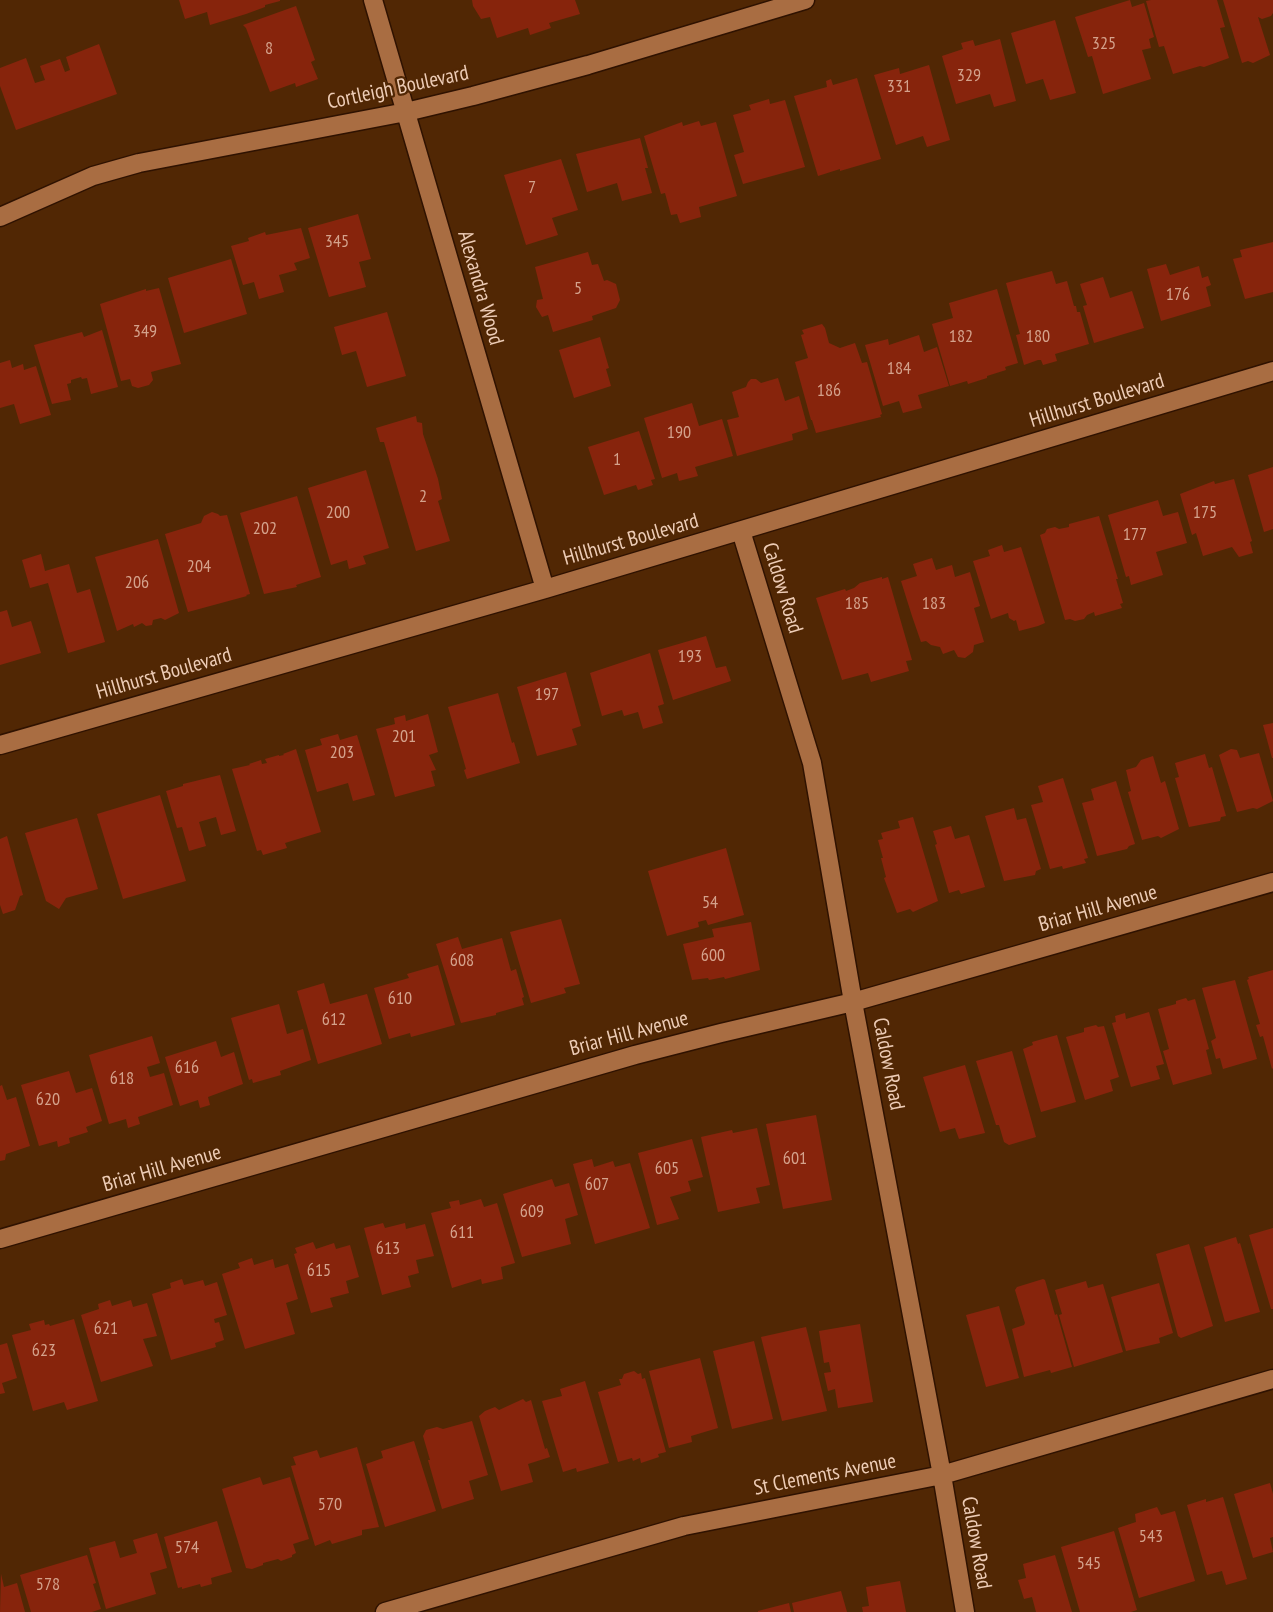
<!DOCTYPE html>
<html>
<head>
<meta charset="utf-8">
<style>
  body { margin:0 }
  canvas { display:block; background:#512704 }
</style>
</head>
<body>
<canvas width="1273" height="1612"></canvas>
<script>
const g = document.querySelector('canvas').getContext('2d');
g.lineJoin = 'round';
function fillPath(path, color) { g.fillStyle = color; g.fill(path, 'evenodd'); }
const toPath = rows => new Path2D(rows.map(r => 'M' + r).join(''));
function stroke(path, color, width, dash) { g.strokeStyle = color; g.lineWidth = width; g.lineCap = dash ? 'butt' : 'round'; g.setLineDash(dash || []); g.stroke(path); }
function write(font, color, halo, rows, align = 'center') {
  g.font = font + ' "PT Sans Narrow",sans-serif'; g.lineWidth = 4.5; g.setLineDash([]); g.textBaseline = 'middle'; g.strokeStyle = halo; g.fillStyle = color; for (const [text, x, y, turn = 0] of rows) {
    g.save(); g.translate(x, y); g.rotate((+turn || 0) * Math.PI / 180); g.textAlign = isNaN(turn) ? turn : align; if (halo) g.strokeText(text, 0, 0); g.fillText(text, 0, 0); g.restore();
  }
}
const building = toPath([
  [179,0,280,0,280,1,265,5,265,7,246,14,210,25,207,12,185,19],
  [472,0,575,0,580,14,549,23,551,28,530,35,528,28,497,38,490,17,481,19,473,6],
  [1130,0,1132,7,1144,3,1154,37,1149,39,1151,48,1142,50,1151,79,1103,94,1092,56,1088,57,1075,17],
  [1151,0,1217,0,1225,27,1220,28,1229,58,1204,67,1200,66,1173,74,1164,46,1159,47,1146,1],
  [1223,0,1273,0,1273,13,1271,16,1262,19,1258,17,1270,55,1253,63,1248,61,1242,63],
  [296,6,315,60,311,62,318,79,296,87,295,83,270,92,246,28,243,25],
  [1055,20,1076,93,1050,100,1043,79,1026,84,1011,33],
  [1000,39,1016,101,994,107,990,94,956,104,942,56,963,49,961,43,973,40,975,46],
  [99,44,117,94,16,130,0,86,0,68,26,58,35,83,45,80,40,66,60,59,65,72,70,70,66,57],
  [929,65,950,140,927,147,923,136,896,145,874,75,899,68,900,74],
  [857,78,881,159,840,171,840,169,818,176,794,96,827,87,826,81,831,79,833,85],
  [769,99,770,104,785,100,805,167,743,184,734,155,744,152,733,115,751,110,749,105],
  [699,121,701,126,716,122,737,196,699,207,701,217,680,223,677,214,671,215,665,193,661,194,644,136,682,122,683,126],
  [640,138,648,168,645,168,652,193,622,201,617,183,587,192,576,154],
  [561,159,578,210,552,218,558,235,526,245,504,175],
  [358,214,371,259,359,262,366,287,329,297,308,228],
  [301,228,310,258,294,263,297,270,279,275,284,292,259,299,254,282,243,285,231,246,249,241,248,238,265,232,266,235],
  [1273,242,1273,292,1245,299,1233,259,1242,257,1240,250],
  [588,252,592,265,598,264,604,281,607,280,616,284,620,300,616,308,592,316,593,320,553,332,548,315,542,317,536,307,537,300,543,299,535,267],
  [231,259,247,314,184,333,168,278],
  [1166,264,1170,275,1199,266,1202,278,1208,276,1211,285,1206,287,1211,306,1161,321,1147,269],
  [1052,271,1056,284,1067,281,1074,306,1076,306,1077,312,1080,312,1089,344,1055,354,1057,361,1043,365,1041,360,1038,360,1024,365,1016,335,1020,334,1006,283],
  [1103,277,1110,298,1132,291,1144,328,1094,343,1083,306,1087,305,1080,284],
  [159,288,181,364,151,372,153,380,149,385,138,388,132,386,130,379,121,381,100,304,146,289,146,291],
  [997,289,1018,363,1005,367,1006,370,987,376,987,378,968,384,967,381,950,386,932,324,953,318,949,303],
  [387,312,406,376,367,387,356,351,342,355,334,327],
  [822,324,825,328,829,343,840,348,855,343,862,363,867,362,882,414,880,415,881,417,816,433,812,420,811,420,795,362,808,358,801,335,804,334,802,330],
  [102,330,118,387,91,394,87,378,82,379,81,377,71,380,71,383,67,384,71,400,52,404,34,345,82,332,84,337],
  [919,335,924,352,937,347,949,386,918,395,922,408,903,413,899,401,883,406,865,345,888,339,889,345],
  [600,337,609,368,606,369,611,386,574,398,559,350],
  [10,360,12,368,23,364,24,370,36,366,51,415,20,424,14,404,0,408,0,363],
  [778,378,785,401,799,396,808,429,792,434,793,440,737,456,727,420,739,417,732,392,746,387,748,382,751,379,756,379,761,383],
  [692,403,699,426,722,419,733,456,695,467,698,476,679,481,677,473,662,478,644,418],
  [416,416,417,422,422,423,423,434,438,479,442,499,438,501,450,541,416,551,384,442,380,442,376,428],
  [639,431,655,479,651,480,653,485,638,490,636,485,604,495,588,447],
  [1273,467,1273,529,1264,532,1248,475],
  [366,470,389,548,363,556,366,564,349,569,347,560,331,565,308,488],
  [1234,479,1252,541,1250,542,1253,553,1239,557,1232,547,1203,556,1196,533,1192,535,1180,494,1214,481,1215,484],
  [297,496,321,577,296,585,297,587,264,594,240,513],
  [1158,500,1163,516,1178,512,1187,543,1156,552,1163,575,1131,585,1129,576,1126,577,1108,515],
  [212,512,218,514,220,516,227,515,250,594,246,595,247,596,188,612,165,534,201,523,204,516],
  [1099,516,1118,579,1116,579,1123,603,1120,604,1122,608,1095,616,1094,612,1087,615,1084,619,1075,621,1070,619,1065,620,1040,535,1045,533,1047,529,1055,527,1059,529,1069,527,1069,524],
  [158,539,179,613,165,620,161,618,153,620,152,625,146,626,142,623,134,627,133,624,117,631,95,557],
  [1002,545,1004,552,1021,547,1045,623,1038,626,1019,631,1016,620,1014,621,1009,618,1008,613,991,619,973,561,990,556,988,550],
  [41,554,45,571,69,564,77,593,90,589,105,642,68,653,48,583,30,588,22,560],
  [932,558,936,570,952,565,955,577,970,572,980,606,974,608,984,642,974,645,973,652,965,658,958,657,954,650,943,654,940,647,931,645,926,641,921,642,912,616,901,581,917,576,913,564],
  [882,577,882,579,888,577,912,660,906,661,909,671,871,682,868,673,842,680,816,598,845,589,846,591,854,588,860,583],
  [7,610,12,627,31,621,41,653,0,665,0,612],
  [706,636,716,668,726,666,731,681,673,700,658,650],
  [650,653,664,704,658,706,663,723,643,729,638,712,624,716,622,710,602,716,590,673],
  [566,672,581,726,572,729,577,745,537,756,517,687],
  [498,693,512,743,514,742,520,763,467,779,464,770,466,769,448,707],
  [428,714,438,752,429,755,436,770,431,771,435,786,395,797,376,729,395,724,394,718,405,715,406,721],
  [1273,723,1273,758,1272,758,1263,725],
  [338,734,340,740,357,735,375,795,353,801,348,783,317,792,305,750,322,745,320,739],
  [296,749,321,832,285,843,287,848,263,855,261,850,257,851,232,769,250,765,249,764,261,760,262,764,267,763,265,759,279,755,279,756,284,755,283,754],
  [1231,749,1237,750,1240,758,1259,753,1273,801,1257,809,1253,808,1237,812,1219,755],
  [1205,754,1209,768,1212,767,1226,816,1221,817,1220,821,1189,827,1175,778,1179,777,1175,763],
  [1153,756,1161,783,1165,781,1179,829,1161,838,1158,836,1142,840,1128,792,1131,791,1126,770,1136,767,1141,760],
  [220,775,236,831,221,835,216,817,199,822,206,846,189,851,182,827,177,828,166,791,183,786,183,784],
  [1063,778,1088,858,1084,859,1086,863,1063,869,1062,866,1050,869,1031,805,1043,802,1038,786],
  [1116,781,1135,844,1129,846,1127,849,1097,856,1082,803,1094,800,1091,789],
  [160,795,186,881,123,899,97,814],
  [1014,808,1017,820,1026,818,1041,869,1036,871,1035,875,1004,881,985,816],
  [913,817,938,901,913,912,910,909,897,913,884,878,886,877,881,858,883,858,878,840,883,839,881,833,900,828,898,821],
  [77,818,98,889,66,898,59,909,46,901,25,833],
  [951,826,955,839,969,835,985,887,961,894,959,890,949,893,935,845,937,844,933,831],
  [7,836,23,895,20,896,15,910,3,914,0,905,0,839],
  [726,848,744,915,708,925,706,920,698,922,699,927,667,936,648,871],
  [561,919,580,984,564,988,566,993,531,1003,510,932],
  [751,922,760,970,725,979,724,977,709,980,708,978,692,980,683,944,714,937,712,929],
  [458,937,462,949,502,938,511,971,516,969,524,997,522,998,524,1005,496,1013,496,1015,461,1023,436,944],
  [438,965,455,1025,411,1037,410,1033,389,1039,374,988,409,978,407,974],
  [1273,970,1273,1068,1272,1069,1263,1036,1260,1037,1256,1025,1260,1024,1247,980,1249,979,1248,977],
  [1235,980,1257,1059,1223,1069,1220,1058,1216,1059,1211,1041,1216,1038,1202,988],
  [324,983,330,1004,367,994,382,1044,318,1064,297,991],
  [1186,998,1188,1001,1195,999,1209,1049,1206,1050,1212,1074,1173,1085,1163,1051,1169,1049,1158,1009,1176,1004,1176,1001],
  [279,1004,287,1034,303,1029,311,1060,280,1071,281,1075,253,1083,252,1079,249,1080,231,1018],
  [1149,1012,1164,1064,1156,1066,1160,1079,1131,1087,1112,1023,1116,1022,1115,1016,1125,1013,1126,1019],
  [1096,1025,1098,1027,1104,1026,1119,1077,1110,1080,1113,1091,1085,1100,1066,1037,1084,1032,1084,1028],
  [1057,1035,1076,1102,1041,1112,1023,1049,1033,1045,1032,1042],
  [152,1036,160,1063,147,1067,150,1077,164,1073,173,1105,138,1117,140,1124,128,1128,126,1119,109,1124,89,1055],
  [216,1041,221,1057,234,1052,243,1084,208,1097,210,1105,200,1108,198,1100,180,1106,165,1057],
  [1012,1051,1036,1137,1009,1145,1004,1142,999,1125,996,1125,976,1061],
  [965,1065,985,1133,959,1139,955,1128,940,1132,923,1077],
  [69,1071,76,1093,92,1088,102,1121,86,1127,88,1132,69,1138,70,1143,58,1147,57,1141,39,1146,21,1085],
  [2,1085,7,1100,16,1097,30,1146,6,1154,5,1160,0,1161,0,1086],
  [816,1115,832,1200,783,1209,766,1124],
  [757,1128,770,1185,756,1188,760,1203,718,1212,701,1137,732,1130,733,1133],
  [692,1139,703,1177,688,1181,691,1191,670,1197,679,1219,657,1225,638,1153],
  [592,1159,594,1167,613,1161,615,1167,630,1163,650,1228,595,1244,573,1164],
  [552,1179,555,1187,569,1183,578,1215,565,1219,571,1244,522,1257,503,1194],
  [481,1199,484,1207,497,1203,515,1263,501,1267,503,1279,482,1284,481,1279,452,1288,431,1213,451,1208,449,1202,459,1200,460,1205],
  [383,1223,385,1228,405,1223,406,1229,425,1224,434,1256,416,1260,419,1273,408,1276,411,1287,382,1295,364,1228],
  [1273,1228,1273,1309,1271,1309,1249,1235],
  [1236,1237,1238,1244,1240,1243,1260,1312,1225,1322,1204,1247],
  [313,1242,316,1249,334,1243,336,1249,350,1245,359,1277,346,1281,349,1293,330,1298,333,1307,311,1313,294,1254,297,1253,295,1248],
  [1189,1244,1213,1326,1181,1338,1178,1336,1156,1254],
  [252,1258,254,1265,273,1259,275,1268,288,1264,298,1299,286,1303,295,1334,245,1349,222,1274,240,1268,238,1263],
  [182,1279,184,1285,203,1280,205,1286,217,1282,227,1315,214,1319,215,1323,219,1322,224,1340,215,1343,216,1347,171,1360,152,1294,171,1288,170,1283],
  [1043,1279,1045,1280,1055,1315,1057,1314,1072,1367,1051,1373,1050,1370,1024,1377,1012,1329,1024,1325,1025,1323,1015,1290,1017,1287],
  [1086,1281,1088,1288,1103,1284,1123,1352,1074,1367,1059,1315,1062,1314,1055,1290],
  [1159,1283,1173,1333,1159,1338,1160,1343,1126,1351,1111,1297],
  [110,1300,112,1306,131,1300,133,1307,147,1303,157,1336,143,1339,153,1366,101,1382,81,1315,99,1309,98,1304],
  [999,1306,1019,1378,986,1387,966,1315],
  [74,1319,98,1401,67,1410,64,1402,33,1411,12,1335,31,1330,29,1324,44,1320,45,1325,49,1324,50,1326],
  [860,1324,873,1402,838,1408,835,1389,828,1391,824,1373,831,1372,829,1362,824,1363,819,1331],
  [806,1327,827,1411,782,1421,761,1337],
  [754,1341,773,1419,732,1429,713,1351],
  [7,1343,17,1378,2,1383,5,1393,0,1394,0,1345],
  [700,1358,718,1428,691,1436,692,1442,669,1448,649,1371],
  [634,1371,638,1374,641,1373,642,1379,645,1378,666,1452,658,1454,659,1457,641,1463,640,1458,633,1461,632,1458,618,1462,598,1392,621,1385,619,1379,622,1379,624,1374],
  [585,1381,609,1463,577,1472,576,1468,563,1472,542,1401,562,1396,560,1389],
  [523,1399,526,1402,531,1400,545,1449,547,1448,550,1457,528,1464,533,1482,501,1491,479,1416,485,1411,495,1407,499,1410],
  [472,1421,488,1475,469,1481,474,1499,442,1509,428,1460,430,1460,423,1436,426,1430,437,1427,443,1429],
  [414,1441,436,1511,385,1527,366,1464,383,1458,381,1451],
  [357,1447,379,1527,362,1530,362,1535,332,1544,330,1540,315,1546,291,1466,296,1465,293,1457,317,1450,320,1458],
  [260,1477,263,1485,290,1477,309,1539,293,1544,296,1553,292,1555,292,1557,281,1561,278,1559,263,1563,263,1565,252,1569,246,1568,222,1489],
  [1270,1483,1273,1494,1273,1537,1270,1538,1273,1552,1253,1558,1234,1494],
  [1223,1497,1247,1579,1226,1585,1222,1571,1207,1575,1187,1505,1206,1499,1206,1502],
  [1157,1507,1161,1515,1175,1511,1195,1581,1139,1598,1118,1528,1136,1522,1135,1514],
  [217,1521,232,1572,211,1578,212,1584,201,1587,200,1584,182,1589,182,1587,178,1588,164,1537],
  [1114,1531,1137,1610,1131,1612,1080,1612,1061,1547],
  [157,1533,167,1568,150,1573,156,1594,106,1609,89,1548,115,1541,120,1558,137,1553,133,1540],
  [87,1555,96,1583,93,1584,101,1609,92,1612,31,1612,20,1575],
  [1055,1555,1072,1612,1036,1612,1032,1597,1024,1599,1018,1580,1026,1578,1023,1564],
  [1,1574,4,1587,17,1583,25,1612,0,1612],
  [900,1581,906,1612,863,1612,862,1607,869,1606,866,1587],
  [841,1591,847,1612,794,1612,792,1603],
  [789,1603,791,1612,758,1612,758,1611]
]);
const minor = toPath([
  [373,0,545,589],
  [0,217,93,176,139,163,406,112,473,96,588,65,805,0],
  [741,531,812,763,853,1002,942,1475,965,1612],
  [0,745,545,589,1273,371],
  [0,1239,635,1055,721,1033,853,1002,1273,882],
  [385,1612,684,1526,942,1475,1273,1379]
]);
const numberNames = [
  ["325",1104,44],
  ["8",269,49],
  ["329",969,76],
  ["331",899,87],
  ["7",532,188],
  ["345",337,242],
  ["5",578,289],
  ["176",1178,295],
  ["349",145,332],
  ["182",961,337],
  ["180",1038,337],
  ["184",899,369],
  ["186",829,391],
  ["190",679,433],
  ["1",617,460],
  ["2",423,497],
  ["200",338,513],
  ["175",1205,513],
  ["202",265,529],
  ["177",1135,535],
  ["204",199,567],
  ["206",137,583],
  ["185",857,604],
  ["183",934,604],
  ["193",690,657],
  ["197",547,695],
  ["201",404,737],
  ["203",342,753],
  ["54",710,903],
  ["600",713,956],
  ["608",462,961],
  ["610",400,999],
  ["612",334,1020],
  ["616",187,1068],
  ["618",122,1079],
  ["620",48,1100],
  ["601",795,1159],
  ["605",667,1169],
  ["607",597,1185],
  ["609",532,1212],
  ["611",462,1233],
  ["613",388,1249],
  ["615",319,1271],
  ["621",106,1329],
  ["623",44,1351],
  ["570",330,1505],
  ["543",1151,1537],
  ["574",187,1548],
  ["545",1089,1564],
  ["578",48,1585]
];
const streetNames = [
  ["Cortleigh Boulevard",398,88,-12],
  ["Alexandra Wood",480,288,74],
  ["Hillhurst Boulevard",1097,401,-17],
  ["Hillhurst Boulevard",631,540,-16],
  ["Caldow Road",782,588,73],
  ["Hillhurst Boulevard",164,674,-16],
  ["Briar Hill Avenue",1098,909,-16],
  ["Briar Hill Avenue",629,1034,-15],
  ["Caldow Road",888,1064,79],
  ["Briar Hill Avenue",162,1169,-16],
  ["St Clements Avenue",825,1475,-11],
  ["Caldow Road",976,1543,80]
];
fillPath(building, '#87240c');
stroke(minor, '#2f1200', 21);
stroke(minor, '#a96d42', 18);
write('18px', '#d4a28c', null, numberNames);
write('21px', '#edccb6', '#512704', streetNames);
</script>
</body>
</html>
